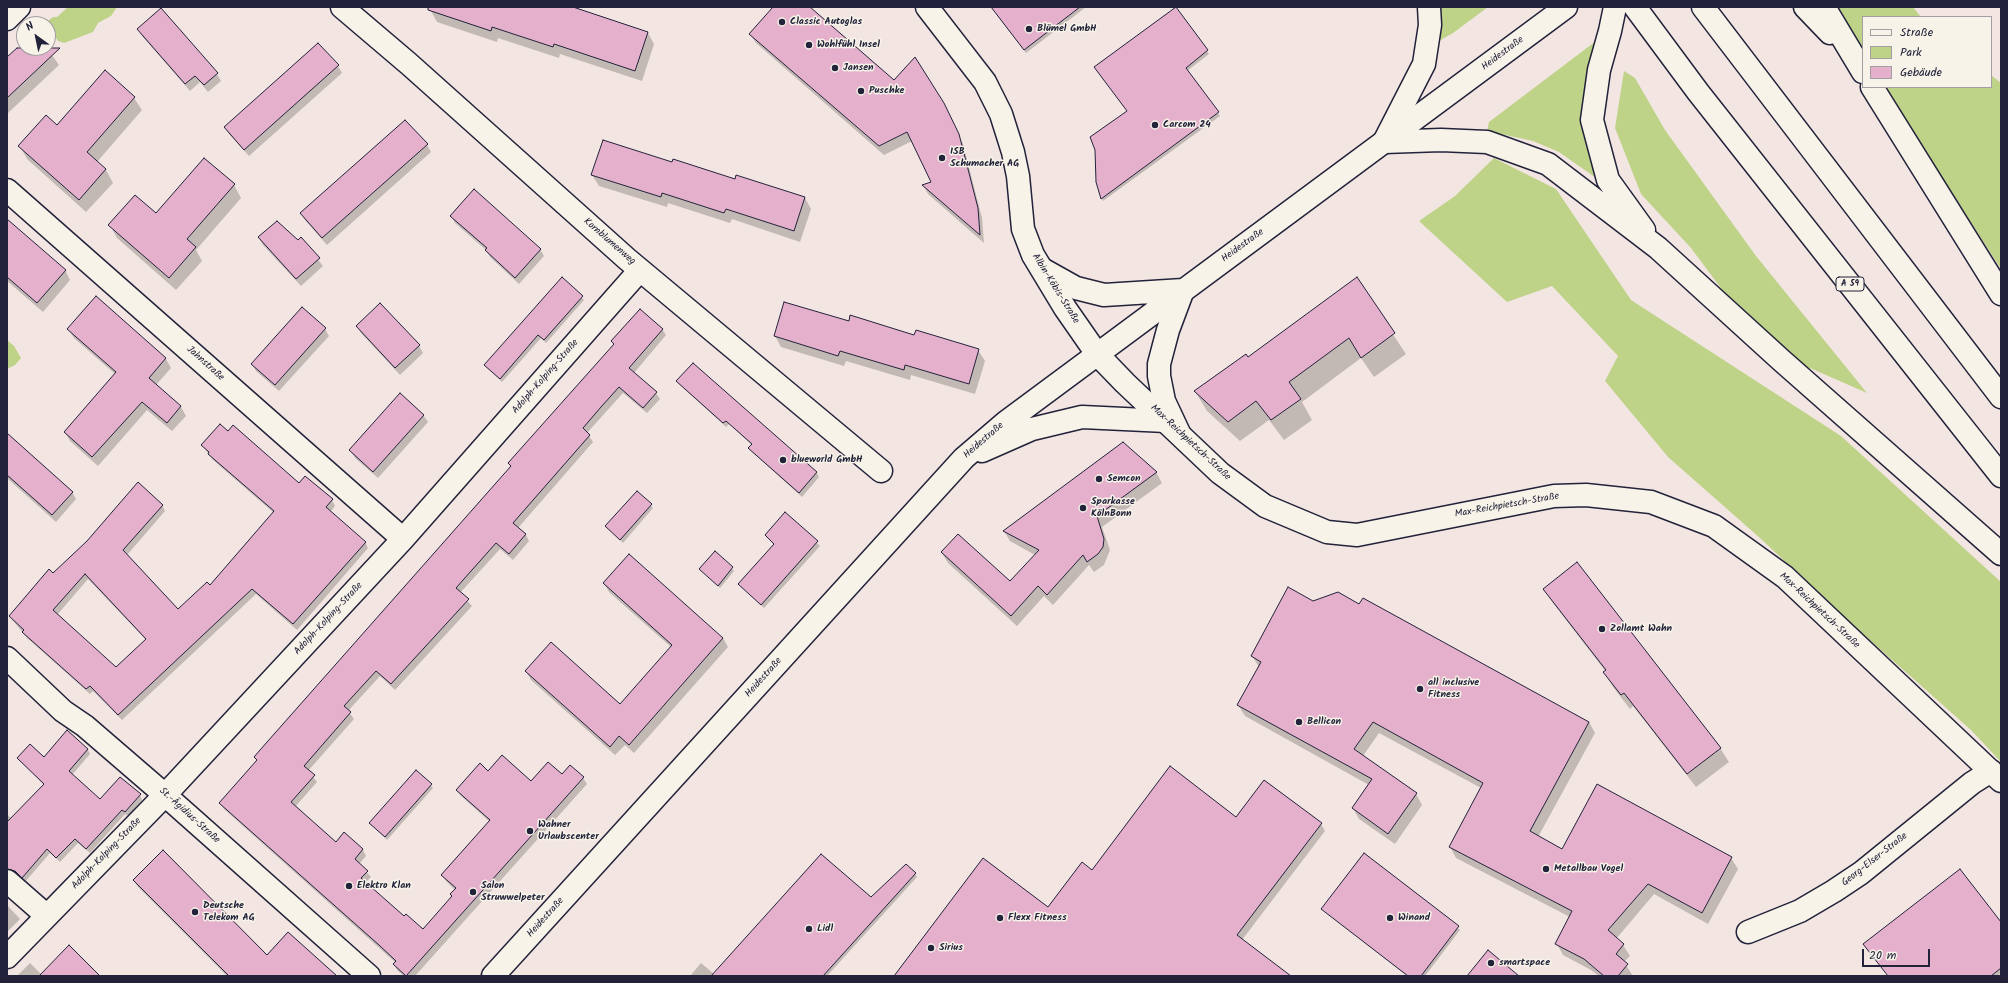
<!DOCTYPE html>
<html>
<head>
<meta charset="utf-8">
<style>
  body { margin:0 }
  #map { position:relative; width:2008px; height:983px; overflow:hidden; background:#f3e6e2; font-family:Kalam,sans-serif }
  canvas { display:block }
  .frame { position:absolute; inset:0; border:8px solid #22223b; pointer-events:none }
  .legend { position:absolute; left:1862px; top:16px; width:130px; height:72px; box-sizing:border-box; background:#f7f3e8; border:1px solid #a29fa3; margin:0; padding:5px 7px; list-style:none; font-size:12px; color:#22223b }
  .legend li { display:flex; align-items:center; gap:8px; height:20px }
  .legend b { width:20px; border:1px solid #a29fa3 }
  .north { position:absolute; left:16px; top:16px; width:40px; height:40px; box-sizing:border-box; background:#f7f3e8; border:1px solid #a29fa3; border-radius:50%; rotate:327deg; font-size:11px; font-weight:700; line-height:16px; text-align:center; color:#22223b }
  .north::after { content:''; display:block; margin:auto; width:14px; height:18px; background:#22223b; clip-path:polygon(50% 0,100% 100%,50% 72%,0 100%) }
  .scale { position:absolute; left:1862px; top:949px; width:68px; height:18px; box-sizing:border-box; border:2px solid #22223b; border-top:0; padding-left:5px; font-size:12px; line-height:14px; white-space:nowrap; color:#22223b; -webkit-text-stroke:3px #f7f3e8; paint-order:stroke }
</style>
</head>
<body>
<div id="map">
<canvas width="2008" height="983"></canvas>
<div class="frame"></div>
<ul class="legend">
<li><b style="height:5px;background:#f7f3e8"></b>Straße</li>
<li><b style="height:11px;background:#bed388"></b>Park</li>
<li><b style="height:11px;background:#e4b0cc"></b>Gebäude</li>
</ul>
<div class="north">N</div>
<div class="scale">20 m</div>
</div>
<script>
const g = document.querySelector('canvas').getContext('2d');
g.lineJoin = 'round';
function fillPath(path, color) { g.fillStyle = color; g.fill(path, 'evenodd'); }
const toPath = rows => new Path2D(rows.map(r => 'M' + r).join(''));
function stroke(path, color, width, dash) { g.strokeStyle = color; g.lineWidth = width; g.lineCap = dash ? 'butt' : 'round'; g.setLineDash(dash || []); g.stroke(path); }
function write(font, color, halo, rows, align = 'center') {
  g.font = font + ' Kalam,sans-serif'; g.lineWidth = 3; g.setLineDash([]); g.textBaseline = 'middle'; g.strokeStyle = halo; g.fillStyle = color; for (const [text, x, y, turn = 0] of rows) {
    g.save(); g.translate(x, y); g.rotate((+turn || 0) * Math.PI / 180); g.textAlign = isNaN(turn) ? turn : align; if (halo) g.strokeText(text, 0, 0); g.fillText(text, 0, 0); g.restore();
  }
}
const green = toPath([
  [68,7,117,7,111,16,98,23,93,32,64,43,58,41,49,27,49,20,53,17,57,17],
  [1440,7,1488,7,1453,33,1437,42],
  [1837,7,1913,7,1921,17,1863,17,1863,54],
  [1596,41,1598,177,1596,178,1559,152,1533,141,1487,131,1489,122],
  [1624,71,1635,78,1665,130,1756,256,1867,393,1810,368,1799,370,1738,311,1691,248,1641,194,1615,128],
  [1991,75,2001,83,2001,269,1884,87,1991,87],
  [1494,158,1556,189,1631,300,1841,436,2001,582,2001,762,1971,730,1855,627,1760,538,1668,457,1605,381,1618,356,1552,286,1507,302,1419,221,1455,196],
  [7,340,14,346,21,358,15,365,7,369]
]);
const shadow = toPath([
  [432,7,570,7,648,33,654,44,642,81,560,54,559,58,498,38,497,42,437,22,431,11],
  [774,7,809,7,894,82,949,114,963,144,982,218,984,243,928,194,923,185,932,183,912,141,884,155,756,43,750,34],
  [991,7,1086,7,1026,53],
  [1176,8,1209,54,1187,71,1220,116,1103,201,1102,198,1128,111],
  [138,29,217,74,221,81,208,92,200,82,190,91,142,36],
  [24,43,24,48,47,48,59,65,7,114,7,64,13,53],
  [338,66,342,73,249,156,229,134,225,127],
  [134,98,142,110,97,162,106,170,113,183,86,212,27,159,20,146,57,127],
  [427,145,431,152,327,245,305,220,301,213],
  [673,163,736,181,737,177,805,198,811,209,800,242,732,219,730,223,668,203,667,207,599,186,592,175],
  [234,185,241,198,196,250,202,261,176,290,117,238,110,225,156,214],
  [451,216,540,249,544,256,519,284,490,257,486,250,455,223],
  [7,220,65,270,70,280,43,312,7,281],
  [259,238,298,241,301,238,323,266,301,286,263,245],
  [562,278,584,300,546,343,541,338,502,382,485,365],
  [1356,279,1406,354,1374,377,1361,358,1302,402,1312,420,1284,440,1269,420,1240,441,1207,411,1195,391,1248,358],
  [96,298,166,359,171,368,156,385,181,407,186,416,172,431,147,410,98,466,70,441,65,432,115,374,74,338,68,329],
  [785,303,849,322,978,350,985,361,975,394,911,375,910,380,846,361,844,366,781,347,775,336],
  [380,304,419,346,423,353,400,375,361,333,357,326],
  [325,329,329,336,279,391,256,371,252,364],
  [662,329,666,335,634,373,656,393,660,399,647,413,623,393,587,433,593,442,518,528,526,535,529,541,513,560,500,549,460,593,472,606,395,690,380,676,348,711,354,719,308,771,317,782,295,807,336,843,344,833,363,850,366,856,359,864,371,877,365,883,405,918,423,930,453,896,455,890,446,881,442,875,490,822,461,796,457,790,488,772,531,782,562,776,583,778,587,784,415,976,404,976,398,971,394,965,396,963,224,809,220,803,257,761,255,757,512,467,615,345,612,341],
  [693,364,817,473,819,477,802,497,752,452,749,448,752,445,729,424,726,427,680,385,678,381],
  [423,415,428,422,378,478,355,458,351,451],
  [202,445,332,500,335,506,330,512,365,542,368,548,297,630,256,594,122,720,93,691,90,694,27,638,10,617,54,574,162,505,165,511,127,555,178,610,210,586,274,513,213,460],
  [88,579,146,640,116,668,57,615],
  [7,446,72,492,76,499,56,522,7,478],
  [1156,472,1162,483,1102,527,1110,550,1104,565,1094,572,1089,565,1053,605,1044,596,1017,626,948,563,942,553,1010,583,1035,555,1010,541,1004,531],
  [637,492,653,508,623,543,607,527],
  [785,513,820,546,764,608,739,584,774,545,766,535],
  [715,552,734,571,720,588,700,569],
  [604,583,723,638,728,647,634,753,625,745,615,755,531,680,526,671,620,705,671,647,609,592],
  [1544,589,1720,748,1729,762,1696,787,1633,706,1630,709,1613,687,1605,673,1606,672,1553,603],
  [1313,602,1589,722,1595,733,1538,837,1563,850,1731,858,1738,869,1708,924,1654,894,1616,939,1623,945,1630,956,1624,962,1633,976,1599,976,1591,970,1563,955,1557,944,1570,917,1456,858,1450,847,1481,788,1379,733,1363,756,1416,794,1422,805,1395,844,1359,819,1353,808,1369,785,1245,716,1238,705,1259,667,1252,656],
  [67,732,88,750,90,754,72,775,101,801,140,795,142,800,128,816,125,814,90,853,78,843,60,862,50,853,25,882,13,873,7,873,7,814,12,819,44,785,18,758,44,759],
  [416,771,433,788,387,840,370,823],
  [1236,818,1321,824,1325,831,1242,940,1290,976,896,976,1048,909,1092,871],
  [1364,854,1460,930,1425,976,1407,976,1322,909],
  [915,874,917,877,827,976,690,976,701,963,714,974,871,899],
  [134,881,267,956,336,976,227,976,138,887],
  [7,905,20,919,7,932],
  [2001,924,2001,973,1997,976,1889,976],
  [30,963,42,975,98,976,17,976]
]);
const building = toPath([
  [428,7,573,7,648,32,635,71,554,44,553,47,492,27,491,31,428,10,428,7],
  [773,7,810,7,894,80,915,57,944,103,959,134,978,208,980,235,922,185,931,182,907,132,879,146,749,34,773,7],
  [991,7,1080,7,1024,50,991,7],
  [1176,7,1208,50,1186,68,1219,112,1101,199,1096,182,1095,150,1090,137,1127,111,1094,67,1176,7],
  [161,8,218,73,204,85,195,76,185,84,137,29,161,8],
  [318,43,339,65,244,150,224,127,318,43],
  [17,48,60,48,7,98,7,57,17,48],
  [105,70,135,97,87,152,106,169,79,200,18,146,46,115,57,125,105,70],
  [405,120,428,144,322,238,300,213,405,120],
  [603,140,672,162,673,159,735,179,736,175,805,197,794,231,726,209,724,213,662,193,661,197,591,175,603,140],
  [204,158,235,184,187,239,196,247,169,278,108,225,135,195,156,213,204,158],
  [474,189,541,249,515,278,485,250,487,248,450,216,474,189],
  [7,219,66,270,37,303,7,277,7,219],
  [277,221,298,240,301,237,320,258,296,279,258,237,277,221],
  [562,277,583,296,544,340,538,335,500,379,484,365,562,277],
  [1357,277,1395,333,1361,358,1349,338,1289,382,1301,399,1271,420,1256,401,1228,422,1194,391,1246,354,1248,357,1357,277],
  [96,296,166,358,149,378,181,406,167,423,142,402,92,457,64,432,116,372,67,329,96,296],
  [784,302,849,321,850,315,914,335,916,330,979,349,969,384,905,365,904,370,840,351,838,356,774,336,784,302],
  [380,303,420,345,395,368,356,326,380,303],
  [302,307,326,328,275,385,251,364,302,307],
  [640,309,663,329,629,368,657,392,643,408,619,387,601,407,583,428,590,435,513,523,526,534,509,554,496,543,456,588,469,599,391,684,376,671,344,706,351,712,304,766,315,775,291,802,336,842,344,832,363,849,355,859,368,871,361,878,404,916,406,914,423,929,452,896,450,894,456,888,441,875,490,820,456,790,480,763,488,771,502,755,531,781,548,762,562,774,570,765,584,777,406,976,393,964,396,961,379,945,219,803,257,760,254,757,260,750,511,466,508,463,614,344,611,341,640,309],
  [693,363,817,472,799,493,748,448,752,444,726,421,723,423,676,381,693,363],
  [400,393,424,415,373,472,349,450,400,393],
  [220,424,228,431,233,425,299,483,305,476,333,499,326,507,366,542,293,624,252,589,118,715,90,686,86,689,22,632,24,630,9,616,49,569,53,573,87,541,138,482,163,505,123,550,178,609,207,582,210,585,274,511,208,454,209,452,201,445,220,424],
  [85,574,146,639,116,667,53,610,85,574],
  [7,433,73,492,52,515,7,475,7,433],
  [1123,442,1157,472,1097,516,1104,539,1103,547,1098,554,1087,562,1083,555,1047,595,1038,586,1011,616,941,552,958,534,1010,581,1039,550,1003,531,1123,442],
  [637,491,652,504,620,540,605,526,637,491],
  [785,512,818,541,761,605,738,584,774,544,765,535,785,512],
  [715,551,733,567,718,586,699,569,715,551],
  [629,554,723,638,629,745,619,736,610,747,525,671,551,642,620,704,672,645,603,583,629,554],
  [1577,562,1721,748,1687,774,1624,693,1621,695,1603,672,1606,670,1543,589,1577,562],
  [1288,587,1313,601,1338,592,1359,604,1363,598,1589,722,1530,831,1562,849,1597,784,1732,857,1702,913,1648,884,1608,930,1624,944,1616,954,1628,964,1618,976,1604,976,1584,959,1555,944,1572,911,1449,847,1483,783,1373,722,1354,749,1417,793,1388,834,1352,808,1372,779,1237,705,1261,662,1251,656,1288,587],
  [67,730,88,749,69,771,100,799,120,777,141,794,125,812,122,810,86,849,75,839,56,858,47,849,22,878,15,871,7,869,7,822,44,784,17,758,30,744,44,757,67,730],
  [1170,766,1236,817,1264,780,1322,823,1237,935,1291,976,894,976,983,858,1048,907,1082,862,1092,870,1170,766],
  [416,770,432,784,385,837,369,823,416,770],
  [163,850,267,955,288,932,337,976,229,976,133,880,163,850],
  [1364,853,1459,926,1421,976,1408,976,1321,909,1364,853],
  [821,854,871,897,906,864,916,873,823,976,711,976,821,854],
  [1960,869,2001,922,2001,968,1991,976,1888,976,1863,944,1960,869],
  [69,945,100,976,39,976,69,945],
  [1488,950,1519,976,1467,976,1488,950]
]);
const minor = toPath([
  [342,7,409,64,627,259,881,471],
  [927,7,985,82,1001,114,1013,152,1018,176,1023,229,1033,255,1065,308,1097,354,1125,383,1220,473,1265,506,1327,532,1357,535,1554,496,1586,495,1651,502,1714,526,1785,577,2001,781],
  [7,19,19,7],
  [7,190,403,539],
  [7,658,63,711,85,726,165,795,369,976],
  [7,881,47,916],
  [1748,932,1800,911,1834,891,1861,873,1972,783,1991,771],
  [7,957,165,795,403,539,640,270]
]);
const secondary = toPath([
  [1042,269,1076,288,1104,295,1183,290],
  [1179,433,1164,401,1159,376,1159,364,1168,330,1183,290],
  [982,451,1032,429,1082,417,1166,421],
  [493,976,964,458,1006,422,1566,7]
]);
const motorway = toPath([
  [1429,7,1430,25,1424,64,1384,142,1441,140,1487,142,1548,164,1658,248,1781,360,2001,554],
  [1615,7,1610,31,1599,70,1592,120,1608,180,1644,230],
  [1635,7,1698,92,2001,476],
  [1703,7,2001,397],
  [1805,7,1830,33],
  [1824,7,1863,72],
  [1872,87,2001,294]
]);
const markers = [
  [782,22,4,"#22223b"],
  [1029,29,4,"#22223b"],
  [809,45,4,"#22223b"],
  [835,68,4,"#22223b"],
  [861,91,4,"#22223b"],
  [1155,125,4,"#22223b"],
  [942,158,4,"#22223b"],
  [783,460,4,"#22223b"],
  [1099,479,4,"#22223b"],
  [1083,508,4,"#22223b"],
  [1602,629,4,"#22223b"],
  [1420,689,4,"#22223b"],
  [1299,722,4,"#22223b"],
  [530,831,4,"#22223b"],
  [1546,869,4,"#22223b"],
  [349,886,4,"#22223b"],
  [473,892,4,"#22223b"],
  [195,912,4,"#22223b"],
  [1000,918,4,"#22223b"],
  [1390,918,4,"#22223b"],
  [809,929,4,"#22223b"],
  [931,948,4,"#22223b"],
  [1491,963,4,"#22223b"]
];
const shields = [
  [1850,284,28]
];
const shieldNames = [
  ["A 59",1850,284]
];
const poiNames = [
  ["Classic Autoglas",790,22],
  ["Blümel GmbH",1037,29],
  ["Wohlfühl Insel",817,45],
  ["Jansen",843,68],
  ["Puschke",869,91],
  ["Carcom 24",1163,125],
  ["ISB",950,152],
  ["Schumacher AG",950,164],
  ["blueworld GmbH",791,460],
  ["Semcon",1107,479],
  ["Sparkasse",1091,502],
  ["KölnBonn",1091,514],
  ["Zollamt Wahn",1610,629],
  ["all inclusive",1428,683],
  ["Fitness",1428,695],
  ["Bellicon",1307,722],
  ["Wahner",538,825],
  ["Urlaubscenter",538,837],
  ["Metallbau Vogel",1554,869],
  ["Elektro Klan",357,886],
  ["Salon",481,886],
  ["Struwwelpeter",481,898],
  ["Deutsche",203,906],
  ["Telekom AG",203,918],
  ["Flexx Fitness",1008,918],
  ["Winand",1398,918],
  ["Lidl",817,929],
  ["Sirius",939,948],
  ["smartspace",1499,963]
];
const streetNames = [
  ["Heidestraße",1503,54,-37],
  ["Kornblumenweg",609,242,41],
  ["Heidestraße",1243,246,-36],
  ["Albin-Köbis-Straße",1055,289,58],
  ["Jahnstraße",205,364,42],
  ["Adolph-Kolping-Straße",546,377,-49],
  ["Heidestraße",984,441,-41],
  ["Max-Reichpietsch-Straße",1190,443,43],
  ["Max-Reichpietsch-Straße",1507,506,-10],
  ["Max-Reichpietsch-Straße",1819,611,43],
  ["Adolph-Kolping-Straße",329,619,-47],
  ["Heidestraße",764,678,-48],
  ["St.-Ägidius-Straße",189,816,42],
  ["Adolph-Kolping-Straße",107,854,-46],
  ["Georg-Elser-Straße",1875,860,-38],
  ["Heidestraße",546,918,-48]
];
fillPath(green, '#bed388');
fillPath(shadow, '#0003');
fillPath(building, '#e4b0cc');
stroke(building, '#22223b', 1);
stroke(minor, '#22223b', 25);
stroke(secondary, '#22223b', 25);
stroke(motorway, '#22223b', 25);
stroke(minor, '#f7f3e8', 22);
stroke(secondary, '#f7f3e8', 22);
stroke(motorway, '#f7f3e8', 22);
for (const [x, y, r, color] of markers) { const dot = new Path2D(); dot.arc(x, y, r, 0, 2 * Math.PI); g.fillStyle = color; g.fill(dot); stroke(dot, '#f7f3e8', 1.5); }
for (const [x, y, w] of shields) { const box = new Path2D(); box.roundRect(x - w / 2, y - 7, w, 14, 3); g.fillStyle = '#f7f3e8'; g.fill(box); stroke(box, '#22223b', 1); }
write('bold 9px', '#22223b', null, shieldNames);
write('bold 10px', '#22223b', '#f7f3e8', poiNames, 'left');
write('10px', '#22223b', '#f7f3e8', streetNames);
</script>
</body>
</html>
